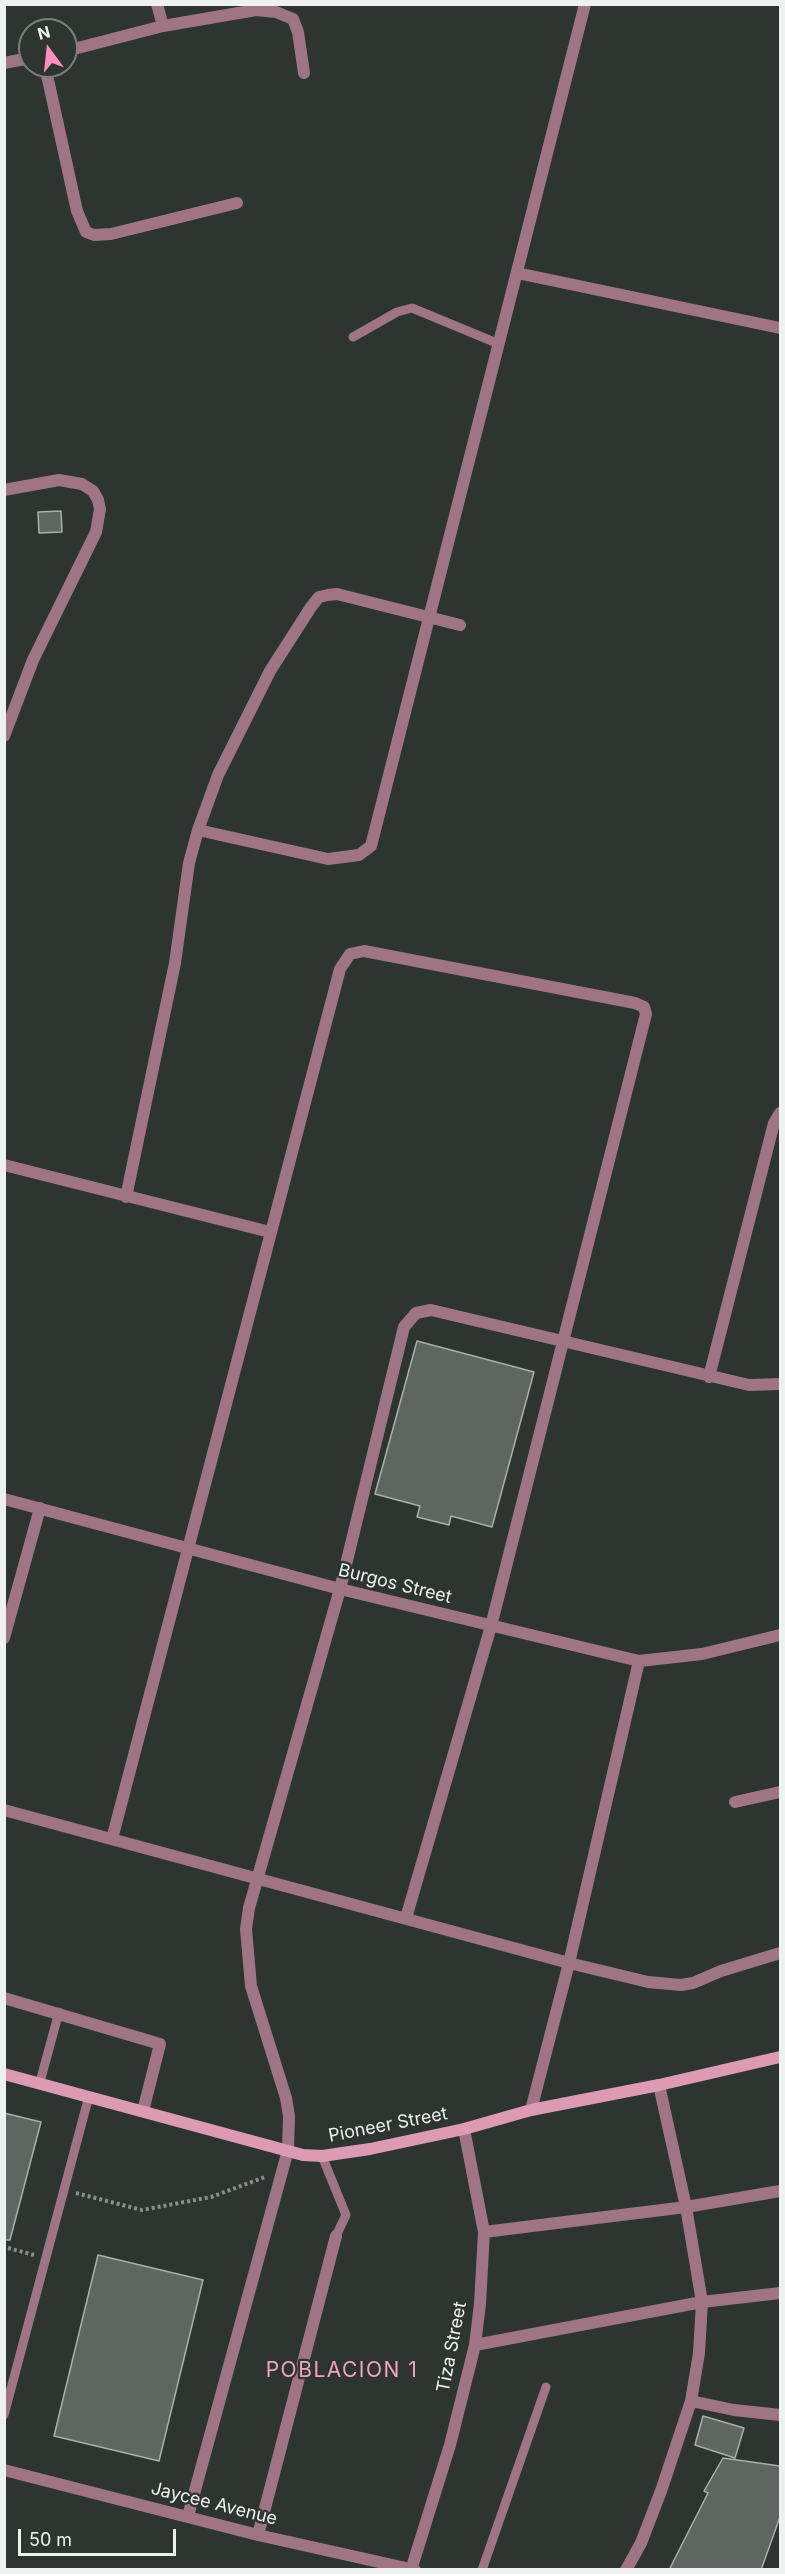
<!DOCTYPE html>
<html>
<head>
<meta charset="utf-8">
<style>
  body { margin:0 }
  #map { position:relative; width:785px; height:2574px; overflow:hidden; background:#2e3430; font-family:Inter,sans-serif }
  canvas { display:block }
  .frame { position:absolute; inset:0; border:6px solid #edf1ef; pointer-events:none }
  .north { position:absolute; left:18px; top:18px; width:60px; height:60px; box-sizing:border-box; background:#2e3430; border:2px solid #7a807c; border-radius:50%; rotate:345deg; font-size:16px; font-weight:700; line-height:24px; text-align:center; color:#edf1ef }
  .north::after { content:''; display:block; margin:auto; width:21px; height:27px; background:#fd8ebf; clip-path:polygon(50% 0,100% 100%,50% 72%,0 100%) }
  .scale { position:absolute; left:18px; top:2529px; width:158px; height:27px; box-sizing:border-box; border:3px solid #edf1ef; border-top:0; padding-left:8px; font-size:18px; line-height:21px; white-space:nowrap; color:#edf1ef; -webkit-text-stroke:4px #2e3430; paint-order:stroke }
</style>
</head>
<body>
<div id="map">
<canvas width="785" height="2574"></canvas>
<div class="frame"></div>
<div class="north">N</div>
<div class="scale">50 m</div>
</div>
<script>
const g = document.querySelector('canvas').getContext('2d');
g.lineJoin = 'round';
function fillPath(path, color) { g.fillStyle = color; g.fill(path, 'evenodd'); }
const toPath = rows => new Path2D(rows.map(r => 'M' + r).join(''));
function stroke(path, color, width, dash) { g.strokeStyle = color; g.lineWidth = width; g.lineCap = dash ? 'butt' : 'round'; g.setLineDash(dash || []); g.stroke(path); }
function write(font, color, halo, rows, align = 'center') {
  g.font = font + ' Inter,sans-serif'; g.lineWidth = 4.5; g.setLineDash([]); g.textBaseline = 'middle'; g.strokeStyle = halo; g.fillStyle = color; for (const [text, x, y, turn = 0] of rows) {
    g.save(); g.translate(x, y); g.rotate((+turn || 0) * Math.PI / 180); g.textAlign = isNaN(turn) ? turn : align; if (halo) g.strokeText(text, 0, 0); g.fillText(text, 0, 0); g.restore();
  }
}
const building = toPath([
  [61,511,62,532,39,533,38,512,61,511],
  [417,1341,534,1372,492,1527,451,1516,449,1525,417,1517,420,1506,375,1494,417,1341],
  [4,2113,41,2122,10,2240,4,2240,4,2113],
  [98,2255,203,2280,159,2461,54,2436,98,2255],
  [703,2416,744,2428,735,2458,695,2445,703,2416],
  [723,2458,780,2466,780,2517,761,2570,669,2570,708,2493,704,2491,723,2458]
]);
const path = toPath([
  [76,2193,142,2210,211,2197,265,2177],
  [8,2248,34,2255]
]);
const service = toPath([
  [353,337,397,312,412,308,499,344],
  [40,2082,59,2012],
  [322,2156,346,2215,336,2236],
  [4,2415,89,2096],
  [482,2570,546,2387]
]);
const minor = toPath([
  [157,4,163,26],
  [66,51,163,26,256,10,276,12,293,19,298,32,304,73],
  [4,63,30,58],
  [45,66,77,211,86,232,94,235,111,234,237,203],
  [517,273,780,328],
  [4,490,59,480,82,484,93,491,98,500,100,509,96,532,33,660,4,736],
  [198,830,328,859,359,855,371,846,585,4],
  [4,1165,270,1232],
  [126,1197,175,963,189,863,198,830,218,775,270,671,311,607,319,597,328,595,337,594,460,625],
  [709,1377,774,1123,780,1113],
  [4,1499,340,1589,639,1661,702,1654,780,1635],
  [4,1638,40,1508],
  [735,1802,780,1792],
  [4,1810,569,1963,648,1982,681,1985,693,1983,721,1971,780,1953],
  [112,1839,340,969,350,954,364,951,635,1003,644,1007,646,1014,491,1626,406,1918],
  [4,1998,160,2044,143,2111],
  [531,2110,569,1963,639,1661],
  [484,2232,686,2207,780,2191],
  [475,2345,702,2302,780,2293],
  [691,2401,734,2410,780,2415],
  [4,2470,258,2535,415,2570],
  [188,2516,288,2150,289,2116,286,2098,251,1986,246,1929,249,1908,340,1589,404,1327,416,1313,431,1310,749,1385,780,1384],
  [258,2535,336,2236],
  [411,2570,450,2445,475,2345,480,2304,484,2232,464,2129],
  [626,2570,641,2543,661,2491,691,2401,699,2353,702,2302,686,2207,659,2085]
]);
const secondary = toPath([
  [4,2074,303,2155,322,2156,370,2149,464,2129,531,2110,659,2085,780,2057]
]);
const streetNames = [
  ["Burgos Street",395,1584,14],
  ["Pioneer Street",388,2125,-11],
  ["Tiza Street",452,2347,-79],
  ["Jaycee Avenue",214,2504,14]
];
const quarterNames = [
  ["POBLACION 1",342,2371]
];
fillPath(building, '#5f6561');
stroke(building, '#a9b0ac', 1.5);
stroke(path, '#8a8f8c', 4, [3, 3]);
stroke(service, '#9f7586', 9);
stroke(minor, '#9f7586', 12);
stroke(secondary, '#dc9ab5', 12);
write('18px', '#edf1ef', '#2e3430', streetNames);
g.letterSpacing = '1.5px';
write('21px', '#f1a3c3', '#2e3430', quarterNames);
g.letterSpacing = '0px';
</script>
</body>
</html>
